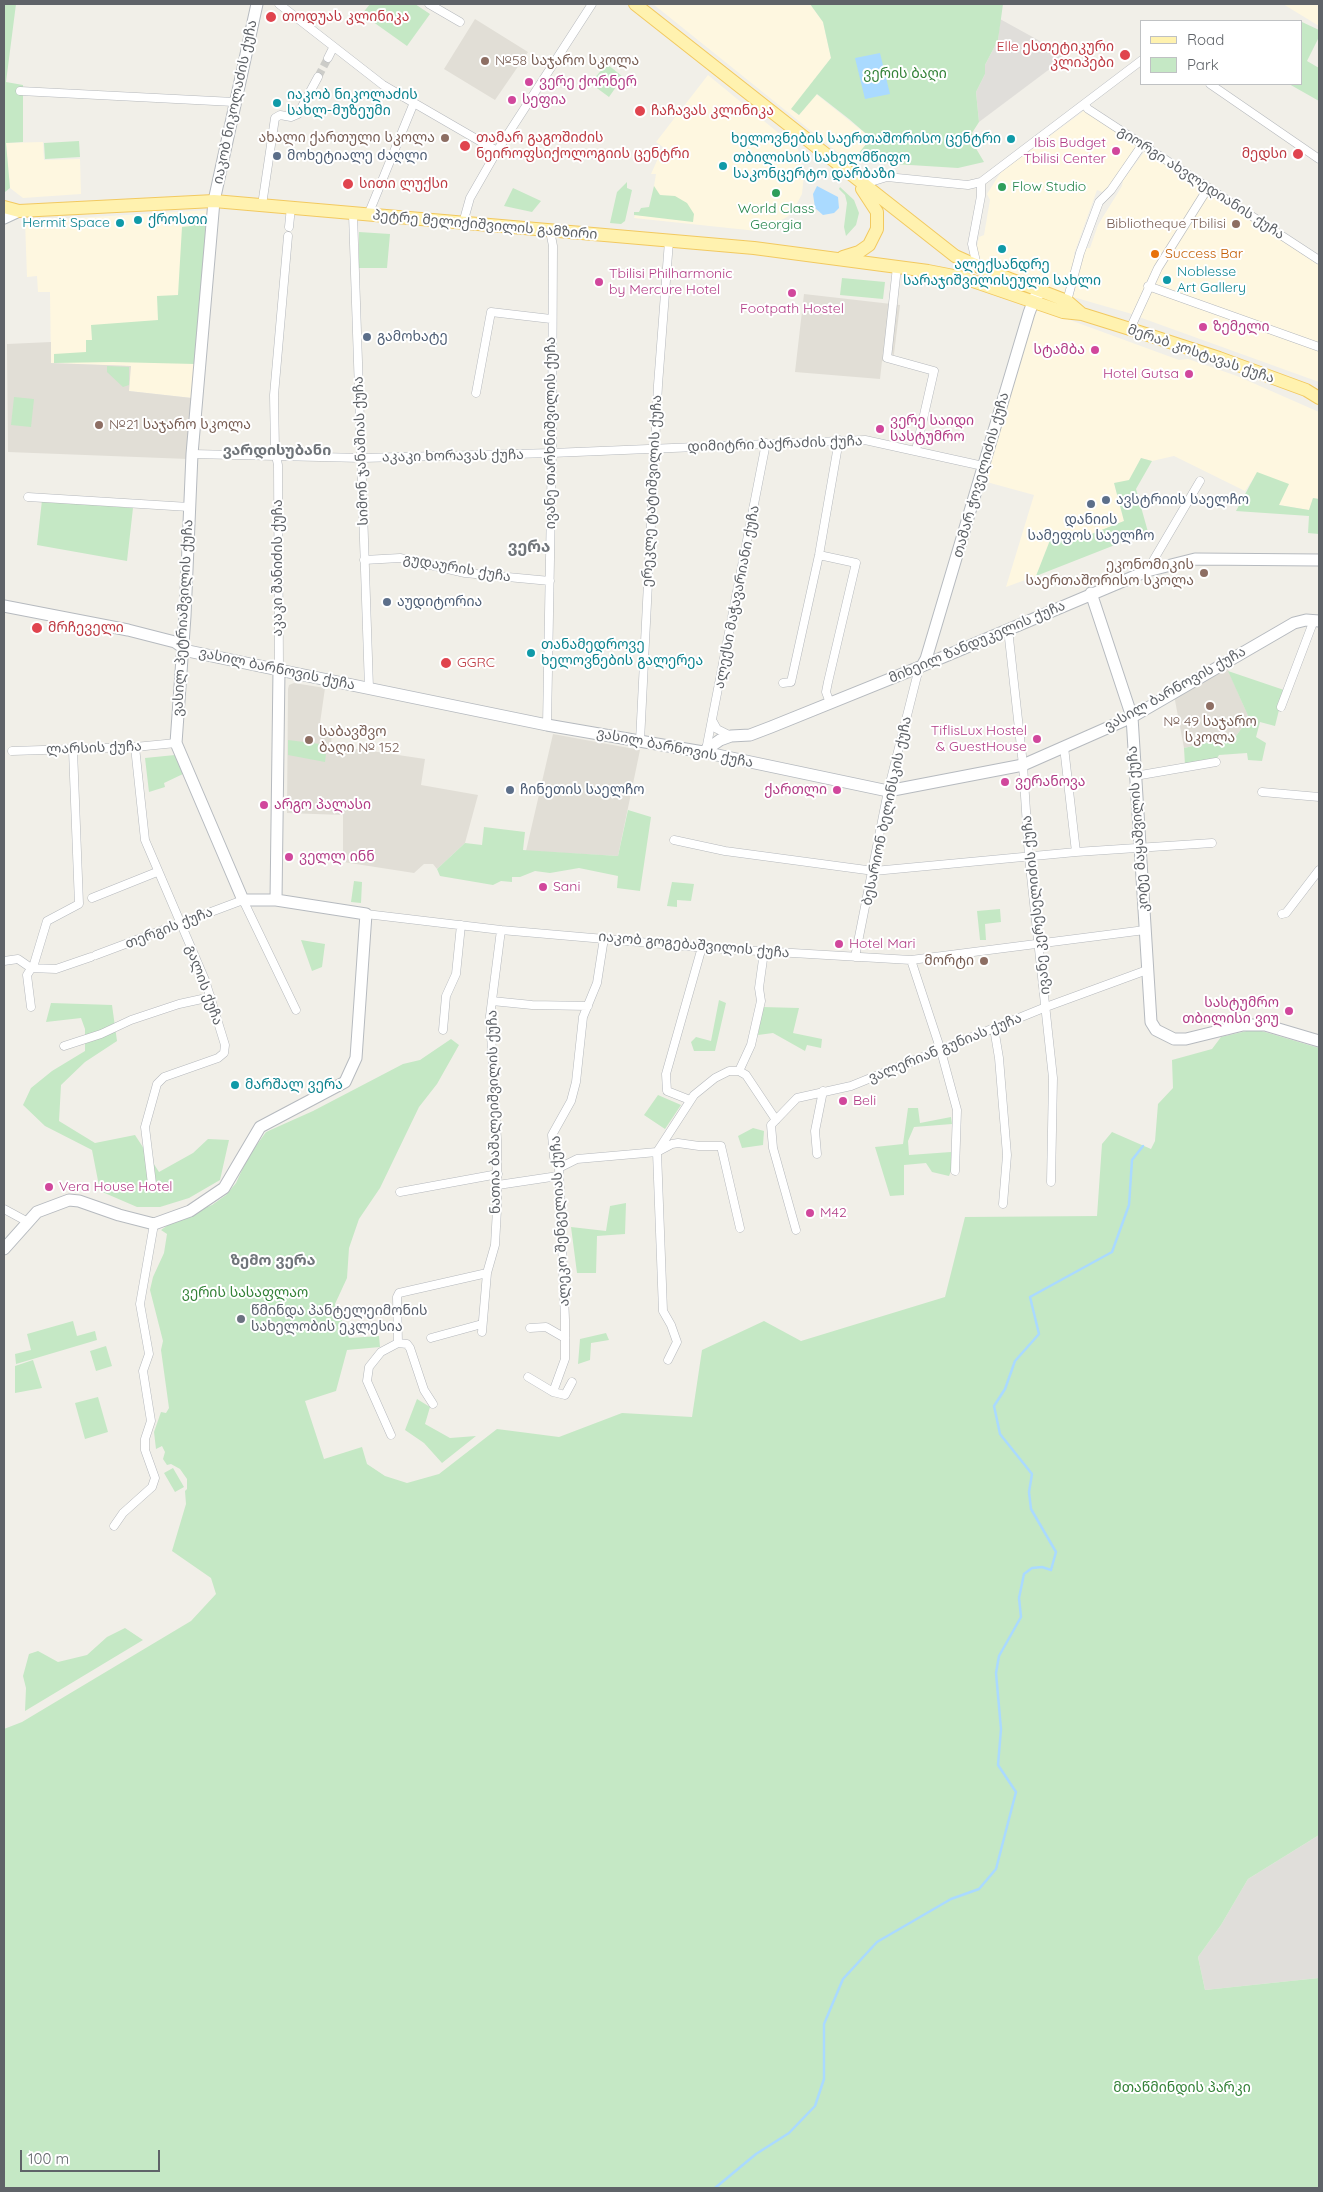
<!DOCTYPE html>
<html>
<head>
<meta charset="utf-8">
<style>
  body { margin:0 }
  #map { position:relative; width:1323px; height:2192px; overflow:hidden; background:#f1efe8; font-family:Quicksand,sans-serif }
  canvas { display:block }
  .frame { position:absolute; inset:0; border:5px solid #5f6368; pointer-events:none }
  .legend { position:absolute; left:1140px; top:20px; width:162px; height:65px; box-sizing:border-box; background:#fff; border:1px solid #bfc1c3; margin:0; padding:6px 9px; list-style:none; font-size:15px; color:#5f6368 }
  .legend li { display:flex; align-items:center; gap:10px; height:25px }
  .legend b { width:25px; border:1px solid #bfc1c3 }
  .scale { position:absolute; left:20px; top:2150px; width:140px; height:22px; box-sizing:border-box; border:2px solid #5f6368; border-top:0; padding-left:6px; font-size:15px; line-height:18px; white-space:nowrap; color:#5f6368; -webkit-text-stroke:4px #fff; paint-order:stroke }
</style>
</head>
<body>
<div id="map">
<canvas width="1323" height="2192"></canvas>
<div class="frame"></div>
<ul class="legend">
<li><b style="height:6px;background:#fff2af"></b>Road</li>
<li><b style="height:14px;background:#c5e8c5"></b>Park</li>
</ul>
<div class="scale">100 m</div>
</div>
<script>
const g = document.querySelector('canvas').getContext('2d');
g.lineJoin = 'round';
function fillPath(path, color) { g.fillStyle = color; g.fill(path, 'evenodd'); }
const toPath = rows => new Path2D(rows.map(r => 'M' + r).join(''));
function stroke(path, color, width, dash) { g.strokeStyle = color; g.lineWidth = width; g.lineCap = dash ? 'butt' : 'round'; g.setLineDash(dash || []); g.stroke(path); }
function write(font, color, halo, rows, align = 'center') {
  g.font = font + ' Quicksand,"Noto Sans Georgian",sans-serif'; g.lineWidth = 4; g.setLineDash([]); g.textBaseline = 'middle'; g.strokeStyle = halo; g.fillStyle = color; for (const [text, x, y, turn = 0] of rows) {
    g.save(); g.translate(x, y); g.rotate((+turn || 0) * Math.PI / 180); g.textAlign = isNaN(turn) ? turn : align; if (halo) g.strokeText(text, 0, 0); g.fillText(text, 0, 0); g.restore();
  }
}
const commercial = toPath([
  [653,4,810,4,823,22,831,58,792,109,799,115,816,94,871,138,851,163],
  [1283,4,1319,4,1319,26],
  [708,75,798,149,804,174,802,194,793,211,787,217,762,230,757,231,634,218,635,215,693,221,675,196,664,196,656,193,654,186,656,174,651,174,663,147,656,142],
  [1085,110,1135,144,1136,148,1105,193,1097,190,1074,254,1078,260,1066,293,986,264,981,261,976,251,979,237,984,235,990,200,987,194,1001,172],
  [43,142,44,160,80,159,81,194,23,198,10,188,6,143],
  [1145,151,1201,187,1202,192,1157,264,1132,314,1073,297,1085,248,1090,248,1098,225,1122,186,1123,180],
  [1207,195,1211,195,1319,265,1319,382,1139,317,1152,283],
  [210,210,192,398,129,391,130,366,51,363,50,292,38,292,37,276,27,277,25,221],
  [1040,309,1179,360,1188,359,1237,376,1319,412,1319,499,1313,498,1309,510,1279,505,1257,473,1245,491,1174,456,1152,461,1141,458,1129,481,1114,483,1124,521,1074,541,1053,535,1036,576,1006,587,1034,495,983,481,1035,312]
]);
const industrial = toPath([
  [1000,19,1067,56,979,122,976,92,985,74,985,65,998,40],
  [1319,1835,1319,1978,1205,1990,1198,1957,1221,1925,1248,1879]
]);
const education = toPath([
  [475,19,528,52,495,100,444,69],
  [804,294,900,305,893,362,882,361,880,379,795,372],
  [51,342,51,363,131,366,129,391,192,398,188,459,8,452,7,344],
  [1226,665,1249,718,1236,736,1184,748,1174,695],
  [294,683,325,688,319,730,332,733,331,745,425,759,421,785,478,795,465,843,437,869,433,864,424,864,414,873,343,862,343,815,287,813,288,689,289,685],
  [553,734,640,750,618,856,526,851]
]);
const green = toPath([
  [4,4,16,4,6,82,23,85,23,142,6,143,10,188,5,192],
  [370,4,415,4,430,14,407,46,362,14],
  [810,4,1003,4,998,40,985,65,985,74,976,92,979,122,972,133,974,145,984,162,958,168,894,164,854,159,871,138,849,119,817,94,799,115,791,109,831,58,823,22],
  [1302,22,1319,30,1319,37,1307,61,1319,68,1319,101,1289,84,1302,84],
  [607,64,623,77,609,97,590,83],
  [79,141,80,157,45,159,44,143],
  [627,182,627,188,632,190,625,221,621,224,610,223,617,192],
  [654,186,660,195,675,196,687,203,694,214,693,222,634,215,634,212,639,212,641,208,649,207],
  [840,187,854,200,859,213,856,225,846,236,844,227,847,203,845,195,839,189],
  [513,188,541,201,532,212,504,206],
  [191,218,211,218,195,364,113,362,54,363,54,354,86,352,86,340,92,340,91,325,158,320,157,296,178,295,182,227,191,226],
  [359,232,390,234,387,268,359,268],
  [842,278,885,282,883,299,840,295],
  [107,366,129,367,129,385,123,387,107,372],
  [14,397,34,399,31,427,11,425],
  [1141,458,1152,461,1136,489,1148,532,1036,576,1052,535,1074,541,1124,521,1114,483,1129,480],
  [1257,472,1289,484,1279,505,1309,510,1313,498,1319,499,1319,534,1308,533,1309,516,1236,511],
  [42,500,133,508,127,561,37,545],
  [1228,671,1284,690,1275,726,1260,722,1256,737,1266,743,1262,761,1248,760,1247,753,1219,755,1216,760,1185,765,1184,748,1236,736,1249,718],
  [288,740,320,744,318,752,326,754,325,762,288,755],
  [175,755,183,774,164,783,165,787,149,792,145,758],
  [628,810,651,817,640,891,617,888,618,876,579,868,550,873,535,871,520,877,512,877,512,882,501,881,493,885,440,876,437,869,465,843,482,845,484,827,525,832,523,850,618,856],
  [354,881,362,882,361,903,351,902],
  [672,882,694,884,691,901,677,900,677,907,667,906],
  [1000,909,1001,922,985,924,986,940,980,940,977,911],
  [301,940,325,944,322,967,312,971],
  [719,1000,726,1003,715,1051,694,1051,691,1042,696,1037,711,1041],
  [51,1003,112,1005,117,1041,85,1062,61,1085,59,1121,95,1143,135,1135,159,1172,193,1153,208,1139,229,1140,220,1180,189,1198,160,1207,137,1207,100,1191,92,1150,45,1126,23,1105,31,1088,52,1071,85,1051,85,1029,81,1018,46,1022],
  [762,1007,799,1008,793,1033,822,1039,821,1048,807,1045,805,1051,773,1033,758,1035],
  [1255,1029,1319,1048,1319,1835,1248,1879,1221,1925,1198,1957,1205,1990,1319,1978,1319,2188,4,2188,4,1729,22,1722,191,1621,216,1594,211,1578,172,1551,186,1504,185,1491,187,1489,187,1479,180,1469,171,1464,167,1465,163,1459,165,1452,162,1446,156,1449,154,1432,161,1412,166,1413,169,1408,161,1350,163,1341,150,1290,153,1277,164,1253,167,1234,161,1230,175,1220,212,1205,226,1195,236,1183,248,1157,266,1132,313,1111,403,1064,420,1060,451,1039,459,1045,437,1084,419,1107,380,1188,359,1219,349,1248,347,1278,335,1304,349,1338,379,1336,380,1347,347,1350,336,1391,305,1401,324,1459,362,1447,367,1464,385,1476,407,1483,439,1474,497,1429,559,1437,622,1413,692,1417,702,1350,764,1321,801,1341,945,1297,965,1217,1097,1216,1102,1144,1112,1132,1151,1149,1155,1141,1158,1104,1173,1088,1172,1060,1212,1049,1221,1037],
  [658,1095,681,1105,665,1129,644,1115],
  [908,1108,918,1108,920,1123,951,1117,952,1124,914,1127,908,1141,909,1155,951,1152,954,1163,949,1176,932,1172,926,1163,904,1165,904,1195,890,1196,875,1147,903,1144],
  [753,1128,764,1131,763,1145,742,1148,738,1136],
  [626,1203,625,1234,597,1236,596,1273,577,1273,571,1227,606,1231,610,1206],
  [73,1321,77,1336,95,1331,97,1340,16,1364,15,1354,31,1350,27,1334],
  [606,1333,609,1340,591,1343,590,1360,578,1364,580,1339],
  [106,1346,112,1366,96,1371,90,1351],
  [33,1360,42,1388,15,1393,15,1366],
  [98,1397,108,1432,85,1439,75,1403],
  [417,1399,430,1407,425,1424,450,1438,476,1436,442,1463,424,1443,405,1430],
  [173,1468,184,1487,175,1492,164,1473],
  [125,1628,143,1640,25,1711,26,1688,23,1676,29,1654,38,1651,58,1662,87,1655,107,1637]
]);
const water = toPath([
  [880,53,890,94,865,99,855,58],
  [817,186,838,197,839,208,834,213,823,215,815,208,813,194]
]);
const stream = toPath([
  [715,2188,756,2154,789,2133,815,2106,824,2079,824,2024,843,1979,877,1942,951,1899,979,1889,996,1869,1016,1792,998,1765,1001,1729,996,1673,999,1656,1021,1617,1019,1598,1024,1574,1032,1568,1042,1567,1051,1570,1056,1552,1031,1509,1029,1492,1032,1474,1000,1434,994,1406,1005,1389,1015,1361,1039,1334,1030,1297,1112,1252,1129,1205,1132,1160,1143,1146]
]);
const streetTunnel = toPath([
  [318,77,328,58]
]);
const street = toPath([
  [279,4,383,85,497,151],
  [429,4,460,22],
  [328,58,333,48],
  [1210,84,1319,159],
  [20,91,234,102],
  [1084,104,1088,109,1319,260],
  [864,184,887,177,968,185,981,182,1142,60],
  [262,205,275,118,280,115,291,117,298,114,318,77],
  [353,214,369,688],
  [368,215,413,105],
  [463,223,470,198,497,151,592,4],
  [289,227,291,207],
  [977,266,972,244,981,196,981,182],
  [897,267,887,358,934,371,916,450],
  [1148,286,1319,347],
  [1067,301,1080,253,1099,202,1111,190,1142,145],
  [1130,329,1158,268,1208,188],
  [476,393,491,312,551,319],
  [192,454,362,458,552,453,865,440,983,466],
  [28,497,189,507],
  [819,555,856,563,828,682,826,692,830,703],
  [364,560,400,558,465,573,550,581],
  [1147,571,1200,481],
  [1008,629,1023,765,1029,857,1053,1078,1051,1182],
  [279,670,278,465,275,451,274,395,288,236],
  [783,683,791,682,819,555,839,440],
  [1281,707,1314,620],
  [712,720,717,729,731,736],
  [547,725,552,448,553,246,550,231],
  [640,741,658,385,669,241],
  [135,747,145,840,205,980,225,1045,224,1053,218,1058,164,1077,157,1084,145,1127,152,1184],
  [1064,747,1076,852],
  [706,750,766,443],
  [12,751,135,747,176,743],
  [1135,776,1216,762],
  [1262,792,1319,797],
  [674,840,725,851,874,871,1076,852,1212,843],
  [92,898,157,872],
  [366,914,501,930,708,948,911,960,1145,930],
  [1282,914,1286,913,1319,870],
  [96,955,243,900,296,1010],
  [855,957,888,791,918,672,922,666],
  [911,960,941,1051,957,1110,955,1171],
  [4,961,18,959,31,968,56,969,91,957],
  [492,1001,532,1005,588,1006],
  [31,1007,27,975,34,964,47,921,79,904,73,750],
  [994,1028,999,1058,1007,1155,1003,1204],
  [443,1030,446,996,456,974,461,925],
  [64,1046,101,1034,131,1020,179,1004,211,997],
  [739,1071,751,1045,761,1001,759,988,764,952],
  [739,1071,746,1075,776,1120],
  [690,1100,667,1091,666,1074,702,947],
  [817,1154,815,1131,823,1091],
  [559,1168,577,1159,657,1152,672,1144,678,1143,699,1146,721,1146,740,1228],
  [498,1185,558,1176],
  [400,1192,498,1174],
  [4,1209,28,1222],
  [796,1230,773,1148,771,1125,797,1098,851,1086,1046,1007,1147,970],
  [530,1328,546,1327,565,1338],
  [482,1332,487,1273,495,1245,497,1209,497,1140,490,1016,501,930],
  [431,1338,482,1324],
  [398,1343,397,1297,399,1293,487,1273],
  [398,1343,407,1344,410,1348,424,1390,433,1404],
  [668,1360,677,1342,671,1325,663,1311,657,1152,694,1095,715,1078,729,1071,739,1071],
  [528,1377,553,1392,565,1395,572,1382],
  [553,1392,565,1359,565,1320,559,1168,554,1157,552,1135,571,1101,576,1082,583,1017,597,983,604,938],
  [391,1435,367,1381,369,1367,381,1352,398,1343],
  [114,1526,123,1513,152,1487,155,1478,145,1450,145,1439,151,1421,143,1371,149,1354,140,1304,154,1224]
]);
const secondary = toPath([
  [4,218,19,211],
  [1091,593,1132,717,1151,1022,1156,1030,1174,1039,1186,1039,1243,1025,1265,1025,1319,1041],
  [4,606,128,630,175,642,188,651,279,670,547,725,703,752,888,791,1023,765,1132,717,1294,623,1306,620,1319,621],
  [922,666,926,659,1029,313,1035,297,1038,295],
  [703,752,720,740,731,736,750,735,771,727,922,666,1147,571,1195,559,1319,560],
  [276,900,279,670],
  [4,1249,37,1212,69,1200,79,1201,119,1215,154,1224,190,1211,224,1188,260,1127,345,1082,356,1058,366,914,276,900,243,900,176,743,185,616,192,454,214,201,257,4]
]);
const primary = toPath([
  [635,4,955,256,984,269,1067,301,1082,314],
  [4,207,19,211,214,201,754,248,928,271,964,278,1063,312,1082,314,1130,329,1219,358,1306,390,1319,398],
  [843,257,859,252,869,245,877,229,877,212,862,189]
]);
const markers = [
  [271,17,6,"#e0444e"],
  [1125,55,6,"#e0444e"],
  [485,61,5,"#8d6e63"],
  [529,82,5,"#d1479c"],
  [512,100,5,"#d1479c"],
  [277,103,5,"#0f9aa8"],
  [640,111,6,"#e0444e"],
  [445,138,5,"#8d6e63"],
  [1011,139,5,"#0f9aa8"],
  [465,146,6,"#e0444e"],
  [1116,151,5,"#d1479c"],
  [1298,154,6,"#e0444e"],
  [277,156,5,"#5c6f8a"],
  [723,166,5,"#0f9aa8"],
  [348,184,6,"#e0444e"],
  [1002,187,5,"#2e9e5b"],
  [776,193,5,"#2e9e5b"],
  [138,220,5,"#0f9aa8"],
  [120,223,5,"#0f9aa8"],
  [1236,224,5,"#8d6e63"],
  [1002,249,5,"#0f9aa8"],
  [1155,254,5,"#e8710a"],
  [1167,280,5,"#0f9aa8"],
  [599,282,5,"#d1479c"],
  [792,293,5,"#d1479c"],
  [1203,327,5,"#d1479c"],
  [367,337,5,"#5c6f8a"],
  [1095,350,5,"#d1479c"],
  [1189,374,5,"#d1479c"],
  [99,425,5,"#8d6e63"],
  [880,429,5,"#d1479c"],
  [1106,500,5,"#5c6f8a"],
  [1091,504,5,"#5c6f8a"],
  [1204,573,5,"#8d6e63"],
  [387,602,5,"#5c6f8a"],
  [37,628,6,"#e0444e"],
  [531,653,5,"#0f9aa8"],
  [446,663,6,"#e0444e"],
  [1210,706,5,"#8d6e63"],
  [1037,739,5,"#d1479c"],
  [309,740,5,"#8d6e63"],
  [1005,782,5,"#d1479c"],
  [510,790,5,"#5c6f8a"],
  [837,790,5,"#d1479c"],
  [264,805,5,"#d1479c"],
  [289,857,5,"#d1479c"],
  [543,887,5,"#d1479c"],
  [839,944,5,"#d1479c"],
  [984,961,5,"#8d6e63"],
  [1289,1011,5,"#d1479c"],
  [235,1085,5,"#0f9aa8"],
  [843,1101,5,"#d1479c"],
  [49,1187,5,"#d1479c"],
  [810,1213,5,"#d1479c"],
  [241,1319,5,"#6b7280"]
];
const healthNames = [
  ["თოდუას კლინიკა",282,17],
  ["Elle ესთეტიკური",1114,47,"right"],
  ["კლიპები",1114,63,"right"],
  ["ჩაჩავას კლინიკა",651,111],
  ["თამარ გაგოშიძის",476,138],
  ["ნეიროფსიქოლოგიის ცენტრი",476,154],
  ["მედსი",1287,154,"right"],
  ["სითი ლუქსი",359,184],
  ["მრჩეველი",48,628],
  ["GGRC",457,663]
];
const educationNames = [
  ["№58 საჯარო სკოლა",495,61,"left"],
  ["ახალი ქართული სკოლა",435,138],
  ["Bibliotheque Tbilisi",1226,224],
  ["№21 საჯარო სკოლა",109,425,"left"],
  ["ეკონომიკის",1194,565],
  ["საერთაშორისო სკოლა",1194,581],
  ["№ 49 საჯარო",1210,722,"center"],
  ["სკოლა",1210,738,"center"],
  ["საბავშვო",319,732,"left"],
  ["ბაღი № 152",319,748,"left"],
  ["მორტი",974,961]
];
const parkNames = [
  ["ვერის ბაღი",905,74],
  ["ვერის სასაფლაო",245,1293],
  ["მთაწმინდის პარკი",1182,2088]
];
const hotelNames = [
  ["ვერე ქორნერ",539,82],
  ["სეფია",522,100],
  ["Ibis Budget",1106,143,"right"],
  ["Tbilisi Center",1106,159,"right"],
  ["Tbilisi Philharmonic",609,274],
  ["by Mercure Hotel",609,290],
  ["Footpath Hostel",792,309,"center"],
  ["ზემელი",1213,327],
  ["სტამბა",1085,350,"right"],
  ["Hotel Gutsa",1179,374,"right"],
  ["ვერე საიდი",890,421],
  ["სასტუმრო",890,437],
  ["TiflisLux Hostel",1027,731,"right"],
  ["& GuestHouse",1027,747,"right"],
  ["ვერანოვა",1015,782],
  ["ქართლი",827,790,"right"],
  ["არგო პალასი",274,805],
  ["ველლ ინნ",299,857],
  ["Sani",553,887],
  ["Hotel Mari",849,944],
  ["სასტუმრო",1279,1003,"right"],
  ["თბილისი ვიუ",1279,1019,"right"],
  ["Beli",853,1101],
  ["Vera House Hotel",59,1187],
  ["M42",820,1213]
];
const cultureNames = [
  ["იაკობ ნიკოლაძის",287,95],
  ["სახლ-მუზეუმი",287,111],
  ["ხელოვნების საერთაშორისო ცენტრი",1001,139,"right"],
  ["თბილისის სახელმწიფო",733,158],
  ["საკონცერტო დარბაზი",733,174],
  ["ქროსთი",148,220],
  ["Hermit Space",110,223,"right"],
  ["ალექსანდრე",1002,265,"center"],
  ["სარაჯიშვილისეული სახლი",1002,281,"center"],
  ["Noblesse",1177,272],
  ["Art Gallery",1177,288],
  ["თანამედროვე",541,645],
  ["ხელოვნების გალერეა",541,661],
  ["მარშალ ვერა",245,1085]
];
const streetNames = [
  ["იაკობ ნიკოლაძის ქუჩა",235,102,-78],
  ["გიორგი ახვლედიანის ქუჩა",1201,183,33],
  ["პეტრე მელიქიშვილის გამზირი",485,225,5],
  ["მერაბ კოსტავას ქუჩა",1201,354,19],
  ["ივანე თარხნიშვილის ქუჩა",551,433,-90],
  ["დიმიტრი ბაქრაძის ქუჩა",775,444,-2],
  ["სიმონ ჯანაშიას ქუჩა",361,451,-92],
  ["აკაკი ხორავას ქუჩა",453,456,-1],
  ["თამარ ჭოველიძის ქუჩა",981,475,-74],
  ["ერეკლე ტატიშვილის ქუჩა",652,491,-87],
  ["აკაკი შანიძის ქუჩა",278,568,-90],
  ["გუდაურის ქუჩა",457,568,10],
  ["ალექსი მაჭავარიანი ქუჩა",737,597,-79],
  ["ვასილ პეტრიაშვილის ქუჩა",183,618,-87],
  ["მიხეილ ზანდუკელის ქუჩა",977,642,-23],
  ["ვასილ ბარნოვის ქუჩა",277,669,12],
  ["ვასილ ბარნოვის ქუჩა",1175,689,-29],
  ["ლარსის ქუჩა",94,748,-2],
  ["ვასილ ბარნოვის ქუჩა",675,748,11],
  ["ბესარიონ ბელინსკის ქუჩა",887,811,-78],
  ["კოტე მაყაშვილის ქუჩა",1138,829,-94],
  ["ივანე კერესელიძის ქუჩა",1036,905,-96],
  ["თერგის ქუჩა",169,928,-21],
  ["იაკობ გოგებაშვილის ქუჩა",694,945,5],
  ["გალის ქუჩა",204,985,70],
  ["ვალერიან გუნიას ქუჩა",945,1048,-22],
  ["ნათია ბაშალეიშვილის ქუჩა",494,1112,-91],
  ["ალეკო შენგელიას ქუჩა",560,1221,-93]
];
const serviceNames = [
  ["მოხეტიალე ძაღლი",287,156],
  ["გამოხატე",377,337],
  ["ავსტრიის საელჩო",1116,500],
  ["დანიის",1091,520,"center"],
  ["სამეფოს საელჩო",1091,536,"center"],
  ["აუდიტორია",397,602],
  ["ჩინეთის საელჩო",520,790]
];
const leisureNames = [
  ["Flow Studio",1012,187],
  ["World Class",776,209,"center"],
  ["Georgia",776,225,"center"]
];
const foodNames = [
  ["Success Bar",1165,254]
];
const worshipNames = [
  ["წმინდა პანტელეიმონის",251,1311],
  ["სახელობის ეკლესია",251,1327]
];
const neighbourhoodNames = [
  ["ვარდისუბანი",277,450],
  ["ზემო ვერა",273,1260]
];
const quarterNames = [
  ["ვერა",529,547]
];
fillPath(commercial, '#fef7e0');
fillPath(industrial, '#e0deda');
fillPath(education, '#e1ded6');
fillPath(green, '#c5e8c5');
fillPath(water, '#aadaff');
stroke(stream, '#aadaff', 2.5);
stroke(streetTunnel, '#ccccc8', 8, [8, 4]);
stroke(street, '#b5b8bc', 9);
stroke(secondary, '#b6babf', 13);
stroke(primary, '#f2c960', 14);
stroke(street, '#fff', 8);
stroke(secondary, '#fff', 11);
stroke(primary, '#fff2af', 12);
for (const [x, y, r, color] of markers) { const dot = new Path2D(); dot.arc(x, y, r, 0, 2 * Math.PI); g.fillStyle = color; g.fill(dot); stroke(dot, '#fff', 2); }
write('14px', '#be3a42', '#fff', healthNames, 'left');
write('14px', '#785e54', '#fff', educationNames, 'right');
write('14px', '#348238', '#fff', parkNames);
write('14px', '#b23c85', '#fff', hotelNames, 'left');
write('14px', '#0d838f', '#fff', cultureNames, 'left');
write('14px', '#5f6368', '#fff', streetNames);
write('14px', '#4e5e75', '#fff', serviceNames, 'left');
write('14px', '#27864d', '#fff', leisureNames, 'left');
write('14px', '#c56008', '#fff', foodNames, 'left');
write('14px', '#5b616d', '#fff', worshipNames, 'left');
write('bold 15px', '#70757a', '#fff', neighbourhoodNames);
write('bold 16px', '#70757a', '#fff', quarterNames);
</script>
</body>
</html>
